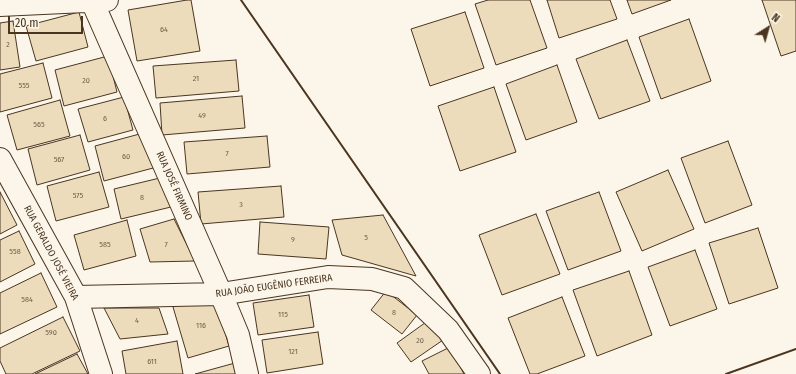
<!DOCTYPE html>
<html>
<head>
<meta charset="utf-8">
<style>
  body { margin:0 }
  #map { position:relative; width:796px; height:374px; overflow:hidden; background:#fbf6e9; font-family:"Fira Sans Condensed",sans-serif }
  canvas { display:block }
  .north { position:absolute; left:748px; top:8px; width:40px; height:40px; -webkit-text-stroke:3px #fbf6e9; paint-order:stroke; rotate:37deg; font-size:11px; font-weight:700; line-height:16px; text-align:center; color:#4a3520 }
  .north::after { content:''; display:block; margin:auto; width:14px; height:18px; background:#4a3520; clip-path:polygon(50% 0,100% 100%,50% 72%,0 100%) }
  .scale { position:absolute; left:8px; top:16px; width:75px; height:18px; box-sizing:border-box; border:2px solid #4a3520; border-top:0; padding-left:5px; font-size:12px; line-height:14px; white-space:nowrap; color:#4a3520; -webkit-text-stroke:3px #fbf6e9; paint-order:stroke }
</style>
</head>
<body>
<div id="map">
<canvas width="796" height="374"></canvas>
<div class="north">N</div>
<div class="scale">20 m</div>
</div>
<script>
const g = document.querySelector('canvas').getContext('2d');
g.lineJoin = 'round';
function fillPath(path, color) { g.fillStyle = color; g.fill(path, 'evenodd'); }
const toPath = rows => new Path2D(rows.map(r => 'M' + r).join(''));
function stroke(path, color, width, dash) { g.strokeStyle = color; g.lineWidth = width; g.lineCap = dash ? 'butt' : 'round'; g.setLineDash(dash || []); g.stroke(path); }
function write(font, color, halo, rows, align = 'center') {
  g.font = font + ' "Fira Sans Condensed",sans-serif'; g.lineWidth = 3; g.setLineDash([]); g.textBaseline = 'middle'; g.strokeStyle = halo; g.fillStyle = color; for (const [text, x, y, turn = 0] of rows) {
    g.save(); g.translate(x, y); g.rotate((+turn || 0) * Math.PI / 180); g.textAlign = isNaN(turn) ? turn : align; if (halo) g.strokeText(text, 0, 0); g.fillText(text, 0, 0); g.restore();
  }
}
const building = toPath([
  [187,0,191,0,200,51,137,61,128,10,187,0],
  [488,0,530,0,547,48,496,65,475,4,488,0],
  [547,0,610,0,617,19,559,38,547,0],
  [627,0,671,0,632,14,627,0],
  [762,0,796,0,796,51,781,56,762,0],
  [79,12,88,47,36,61,26,26,79,12],
  [465,12,484,68,430,86,411,29,465,12],
  [689,19,711,81,661,99,639,37,689,19],
  [13,21,20,67,0,70,0,23,13,21],
  [627,40,650,101,599,119,576,59,627,40],
  [108,56,117,92,64,106,55,70,108,56],
  [236,60,239,91,156,98,153,66,236,60],
  [43,63,52,98,0,112,0,74,43,63],
  [557,65,577,122,526,140,506,84,557,65],
  [494,87,516,152,460,171,438,106,494,87],
  [242,96,245,128,162,135,160,103,242,96],
  [124,97,133,130,88,142,78,109,124,97],
  [60,100,70,136,17,150,7,115,60,100],
  [147,132,157,167,104,181,95,146,147,132],
  [80,135,90,170,37,185,28,149,80,135],
  [267,136,270,167,187,174,184,142,267,136],
  [728,141,752,205,705,223,681,158,728,141],
  [668,170,694,229,642,251,616,192,668,170],
  [99,172,109,207,56,221,47,186,99,172],
  [164,177,171,207,121,219,114,189,164,177],
  [281,186,284,217,201,224,198,192,281,186],
  [0,192,17,225,0,234,0,192],
  [599,192,621,251,568,270,546,211,599,192],
  [536,214,560,274,502,295,479,235,536,214],
  [383,215,416,276,342,255,332,220,383,215],
  [174,219,195,261,150,262,140,229,174,219],
  [127,220,136,256,84,270,74,235,127,220],
  [260,222,329,227,326,259,258,254,260,222],
  [758,228,778,288,729,304,709,243,758,228],
  [19,231,35,264,0,282,0,240,19,231],
  [695,250,717,309,670,326,648,267,695,250],
  [629,271,652,335,597,356,573,290,629,271],
  [41,273,57,307,0,334,0,293,41,273],
  [386,291,417,315,402,334,371,310,386,291],
  [214,295,229,346,188,358,173,307,214,295],
  [309,295,314,327,258,335,253,303,309,295],
  [562,297,585,356,537,374,530,374,508,318,562,297],
  [104,308,159,308,168,334,120,339,104,308],
  [63,317,80,351,32,374,6,374,0,361,0,348,63,317],
  [429,320,443,340,411,362,397,343,429,320],
  [318,332,323,364,267,373,262,340,318,332],
  [177,341,183,374,126,374,122,351,177,341],
  [450,347,464,374,429,374,422,361,450,347],
  [77,354,88,374,35,374,77,354],
  [235,363,238,374,195,374,235,363]
]);
const minor = toPath([
  [92,1,221,294,238,335,247,374],
  [0,5,107,0],
  [0,159,76,297,101,374],
  [76,297,221,294,328,277,372,279,404,288,448,330,479,374]
]);
const wall = toPath([
  [241,0,500,374],
  [726,374,796,349]
]);
const numberNames = [
  ["64",164,30],
  ["2",8,45],
  ["21",196,79],
  ["20",86,81],
  ["555",24,86],
  ["49",202,116],
  ["6",105,119],
  ["565",39,125],
  ["7",227,154],
  ["60",126,157],
  ["567",59,160],
  ["575",78,196],
  ["8",142,198],
  ["3",241,205],
  ["5",366,238],
  ["9",293,240],
  ["585",105,245],
  ["7",166,245],
  ["558",15,252],
  ["584",27,300],
  ["8",394,313],
  ["115",283,315],
  ["4",137,321],
  ["116",201,326],
  ["590",51,333],
  ["20",420,341],
  ["121",293,352],
  ["611",152,362]
];
const streetNames = [
  ["RUA JOSÉ FIRMINO",174,186,66],
  ["RUA GERALDO JOSÉ VIEIRA",51,253,62],
  ["RUA JOÃO EUGÊNIO FERREIRA",274,286,-8]
];
fillPath(building, '#ecdcbc');
stroke(building, '#4a3520', 1);
stroke(minor, '#4a3520', 24);
stroke(minor, '#fbf6e9', 22);
stroke(wall, '#4a3520', 2);
write('8px', '#725f47', null, numberNames);
write('10px', '#4a3520', '#fbf6e9', streetNames);
</script>
</body>
</html>
